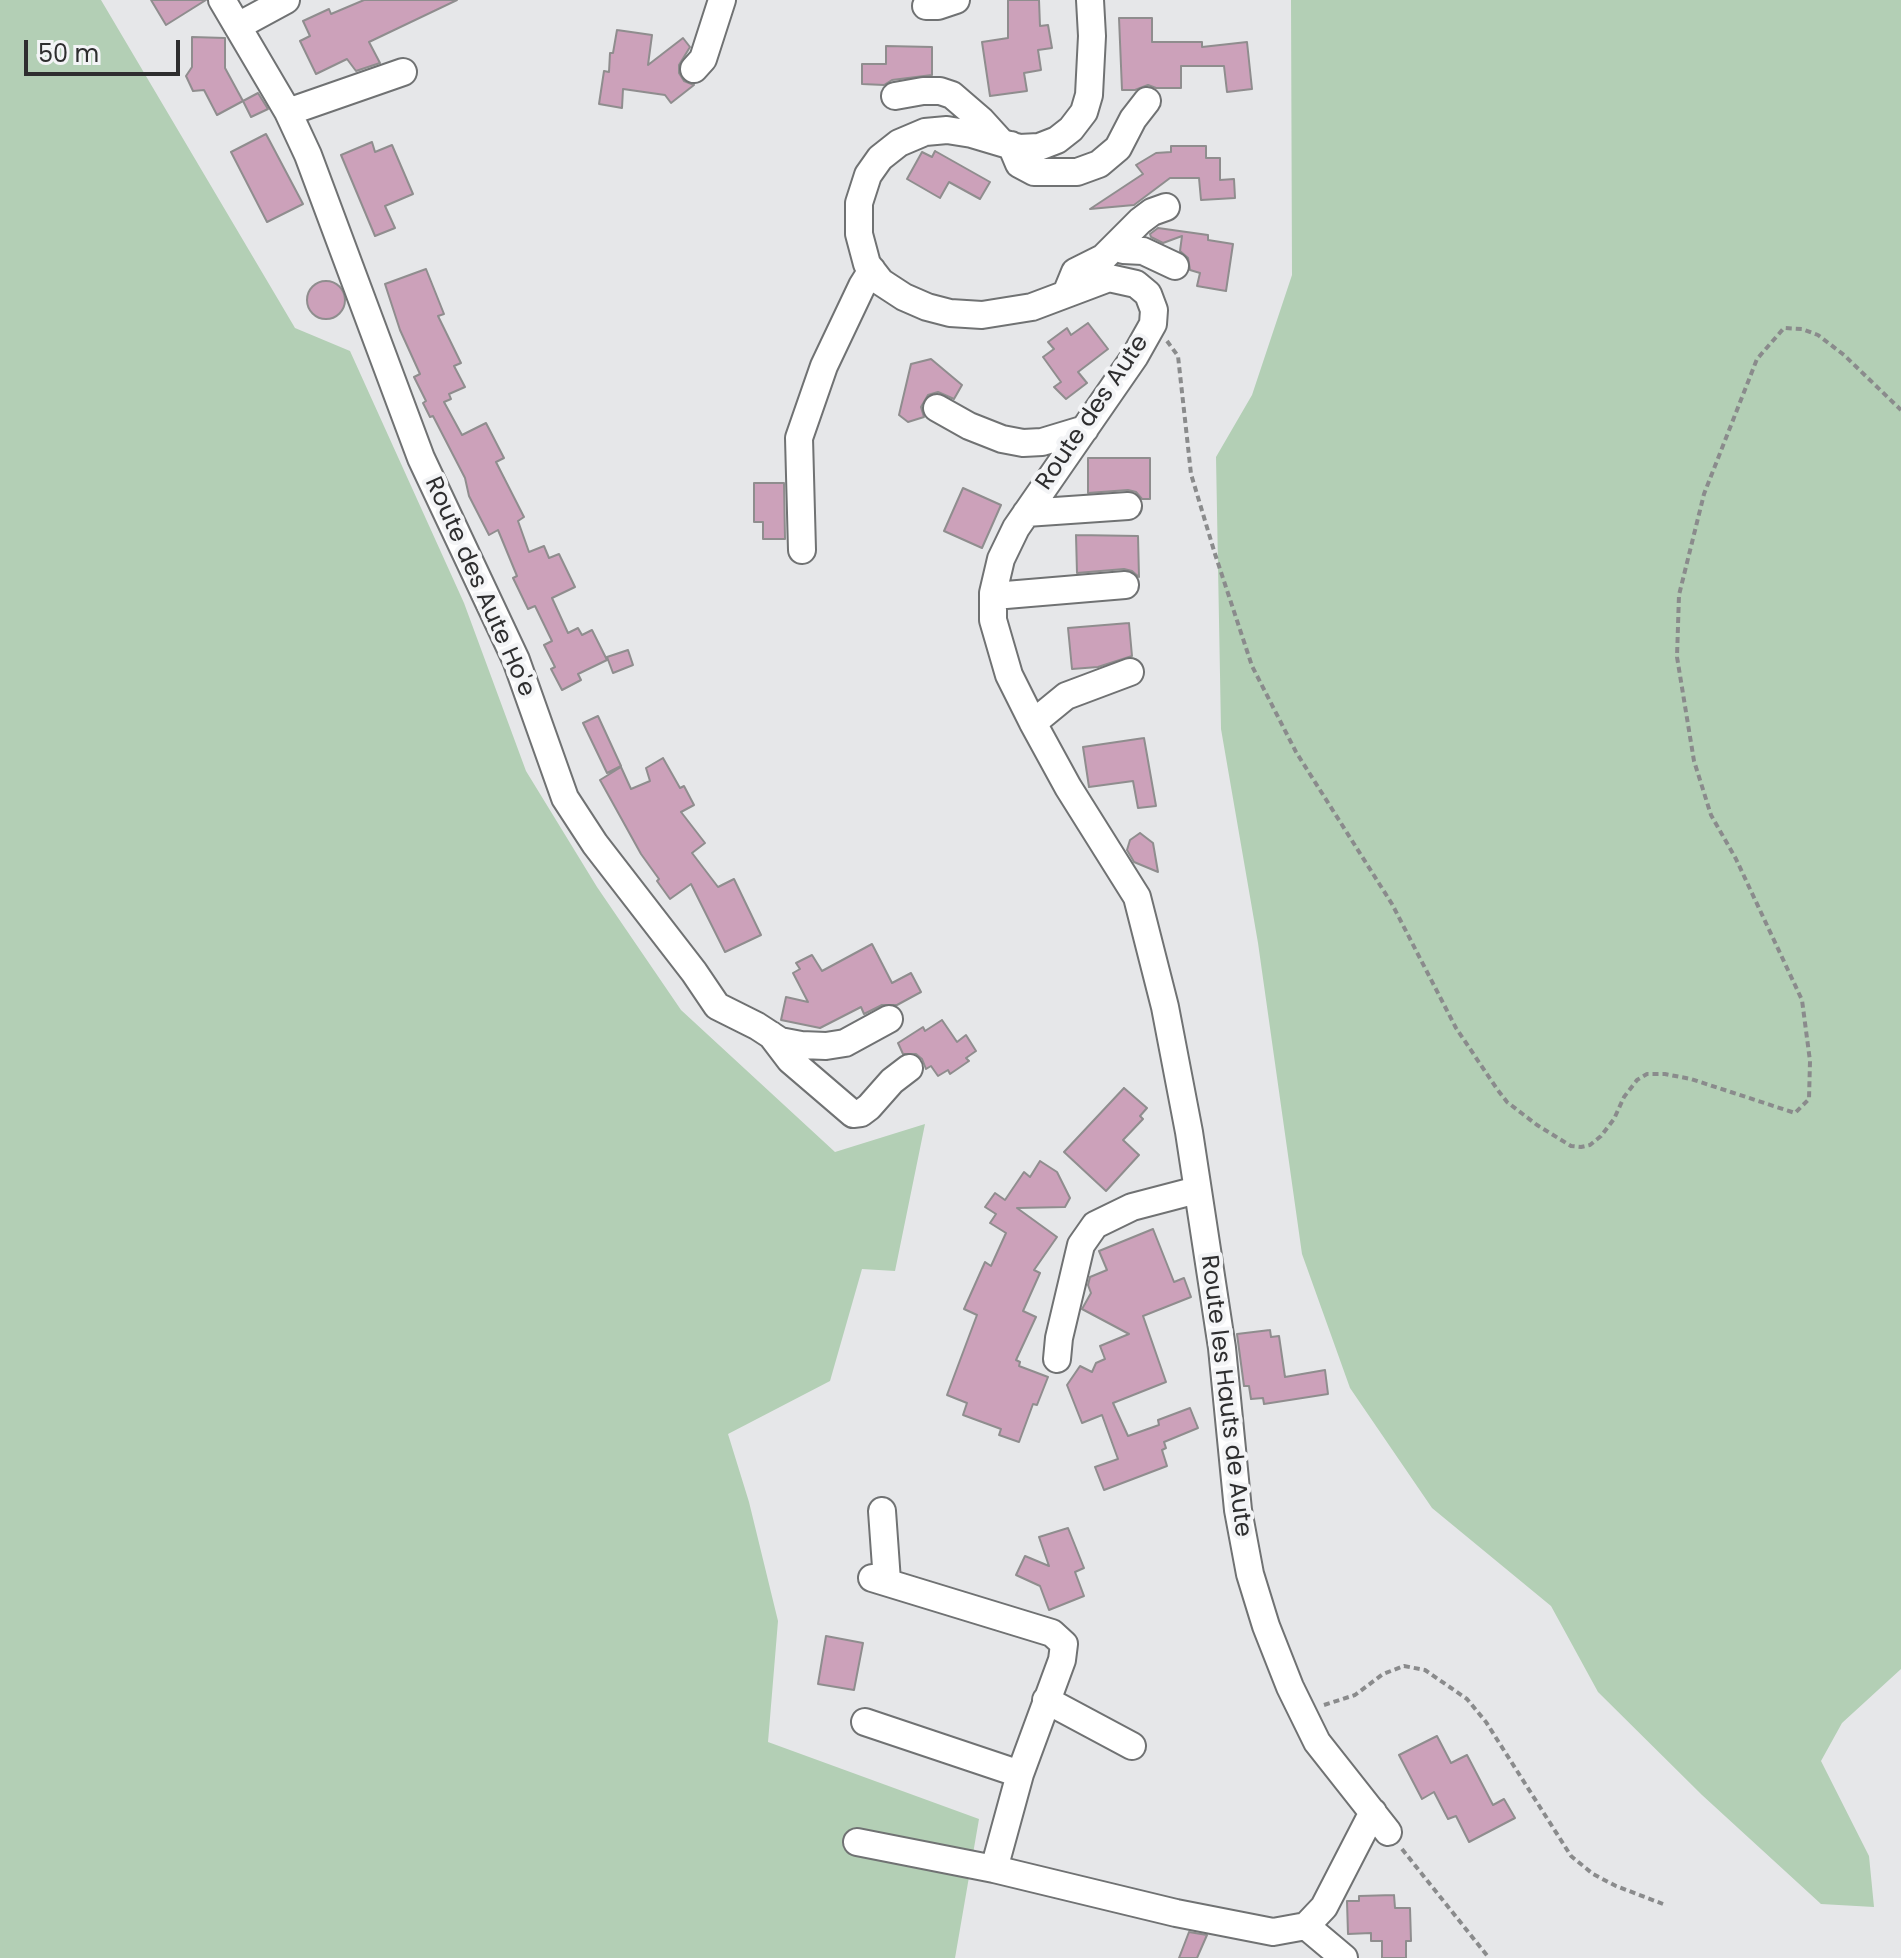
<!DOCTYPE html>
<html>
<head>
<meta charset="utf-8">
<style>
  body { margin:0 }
  #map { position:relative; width:1901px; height:1958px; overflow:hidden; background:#e6e7e9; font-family:Poppins,sans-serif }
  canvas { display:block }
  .scale { position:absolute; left:24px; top:40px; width:156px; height:36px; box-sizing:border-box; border:4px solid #2e2e2f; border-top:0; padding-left:10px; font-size:24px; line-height:28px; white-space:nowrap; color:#2e2e2f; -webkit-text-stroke:6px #f3f4f6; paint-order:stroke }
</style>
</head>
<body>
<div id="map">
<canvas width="1901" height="1958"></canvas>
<div class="scale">50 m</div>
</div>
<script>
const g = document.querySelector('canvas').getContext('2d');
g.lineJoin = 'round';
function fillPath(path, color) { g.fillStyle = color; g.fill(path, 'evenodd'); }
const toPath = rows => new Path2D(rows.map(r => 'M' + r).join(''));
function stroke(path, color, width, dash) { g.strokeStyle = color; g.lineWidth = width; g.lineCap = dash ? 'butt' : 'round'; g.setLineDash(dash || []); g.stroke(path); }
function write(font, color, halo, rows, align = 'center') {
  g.font = font + ' Poppins,sans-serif'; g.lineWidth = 8; g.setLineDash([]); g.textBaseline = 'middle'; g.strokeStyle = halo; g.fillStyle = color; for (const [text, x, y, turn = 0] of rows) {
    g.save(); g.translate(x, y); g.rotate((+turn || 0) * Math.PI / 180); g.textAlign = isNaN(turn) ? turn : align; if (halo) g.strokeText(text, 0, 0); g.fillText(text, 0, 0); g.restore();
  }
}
const green = toPath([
  [0,0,101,0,295,328,350,351,464,603,526,771,597,887,681,1010,835,1152,925,1124,895,1271,862,1269,830,1381,728,1434,749,1502,778,1621,768,1742,979,1819,955,1958,0,1958],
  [1291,0,1901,0,1901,1669,1842,1723,1821,1761,1869,1856,1874,1907,1821,1904,1702,1795,1598,1692,1551,1606,1432,1508,1350,1388,1302,1254,1258,943,1221,729,1216,457,1252,395,1292,275]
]);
const building = toPath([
  [151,0,206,0,166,25,151,0],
  [364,0,457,0,369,42,380,63,356,71,347,59,316,74,300,41,310,36,303,21,329,9,331,14,364,0],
  [1008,0,1039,0,1040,26,1048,25,1052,48,1038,50,1041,70,1024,73,1027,91,990,96,982,42,1008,38,1008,0],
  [1119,18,1152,18,1152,42,1202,42,1202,47,1247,42,1252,89,1227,92,1224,66,1181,66,1181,88,1156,88,1148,85,1135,90,1122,90,1119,18],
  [617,30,652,35,648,65,683,38,690,47,679,65,679,73,684,81,694,85,671,103,665,95,623,89,622,108,599,104,604,71,609,72,610,53,613,53,617,30],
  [192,37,225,38,225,68,243,101,217,115,204,90,193,91,186,76,192,67,192,37],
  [886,46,932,47,932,75,892,80,884,85,862,84,862,64,886,64,886,46],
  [258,93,268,109,251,117,243,101,258,93],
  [266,134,303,204,267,222,231,152,266,134],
  [372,142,375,152,392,145,413,194,385,206,395,228,375,236,341,155,372,142],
  [1171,146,1206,146,1206,158,1220,158,1220,180,1234,179,1235,198,1201,200,1199,178,1170,178,1134,205,1090,209,1143,174,1136,165,1156,153,1171,152,1171,146],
  [935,151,990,182,980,199,949,182,940,198,907,179,922,152,932,157,935,151],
  [1158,228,1208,235,1208,240,1233,244,1226,291,1197,286,1200,273,1190,270,1188,258,1180,251,1182,236,1163,243,1151,237,1150,234,1158,228],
  [426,269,444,314,438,316,461,363,454,366,465,387,449,394,451,399,444,402,462,435,486,423,504,458,496,462,524,517,518,521,529,552,544,546,549,558,559,554,575,587,552,598,568,633,578,628,582,635,592,630,607,660,578,674,581,680,562,690,551,669,555,667,544,645,552,641,535,606,528,609,513,578,517,576,498,530,489,535,469,496,465,478,433,416,430,417,423,403,426,401,414,377,420,374,400,330,385,284,426,269],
  '307 300a19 19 0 1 1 38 0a19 19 0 1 1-38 0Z',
  [1088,323,1108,349,1078,372,1087,383,1066,399,1054,387,1061,382,1043,357,1054,349,1048,342,1067,328,1071,335,1088,323],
  [931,359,962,385,954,399,938,392,928,395,921,407,924,417,908,422,899,415,911,364,931,359],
  [1088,458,1150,458,1150,499,1142,499,1136,492,1128,490,1088,493,1088,458],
  [754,483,784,483,785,539,763,539,763,522,754,522,754,483],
  [963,488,1001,505,982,548,944,531,963,488],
  [1076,535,1138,536,1139,577,1132,571,1124,569,1077,573,1076,535],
  [1129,623,1132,656,1098,667,1072,669,1068,628,1129,623],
  [628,650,633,665,613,673,607,657,628,650],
  [598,716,621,766,607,773,583,723,598,716],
  [1144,738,1156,806,1138,808,1133,781,1089,787,1083,747,1144,738],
  [663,758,680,788,684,786,694,805,681,812,705,843,692,853,718,887,734,879,761,935,725,952,691,884,670,899,657,881,659,879,641,854,600,780,621,767,631,789,650,781,646,768,663,758],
  [1140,833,1153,843,1158,872,1134,862,1127,850,1130,840,1140,833],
  [872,944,892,983,911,973,921,992,897,1005,882,1005,864,1014,861,1007,820,1028,781,1020,786,997,808,1002,793,973,800,969,796,963,812,955,822,971,872,944],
  [942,1020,957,1042,966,1035,976,1051,966,1058,969,1061,950,1074,948,1070,938,1076,931,1066,926,1069,922,1059,916,1054,903,1054,898,1043,923,1027,925,1031,942,1020],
  [1124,1088,1147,1108,1140,1116,1143,1119,1123,1140,1139,1155,1106,1191,1064,1152,1124,1088],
  [1040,1161,1057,1172,1070,1198,1065,1207,1017,1208,1057,1237,1034,1270,1040,1273,1023,1311,1036,1317,1016,1360,1020,1362,1019,1366,1048,1377,1037,1405,1033,1404,1019,1442,999,1435,1001,1429,963,1415,967,1403,947,1395,977,1315,964,1309,985,1262,991,1266,1006,1233,990,1223,996,1214,985,1207,995,1193,1005,1200,1024,1172,1030,1177,1040,1161],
  [1153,1229,1174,1282,1184,1278,1191,1297,1143,1316,1166,1382,1113,1403,1128,1436,1159,1425,1158,1420,1190,1408,1198,1428,1164,1442,1166,1448,1162,1450,1167,1466,1104,1490,1095,1467,1118,1459,1102,1415,1082,1423,1067,1385,1080,1366,1092,1372,1096,1363,1105,1359,1100,1346,1129,1334,1082,1309,1091,1293,1088,1285,1090,1277,1107,1270,1099,1251,1153,1229],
  [1270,1330,1271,1337,1279,1336,1285,1377,1325,1370,1328,1394,1264,1404,1263,1398,1251,1399,1249,1386,1244,1386,1237,1334,1270,1330],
  [1068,1528,1084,1568,1075,1572,1084,1596,1049,1610,1040,1586,1016,1575,1025,1556,1049,1566,1039,1537,1068,1528],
  [826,1636,863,1643,854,1690,818,1684,826,1636],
  [1437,1736,1451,1763,1467,1755,1493,1805,1504,1799,1515,1818,1469,1842,1456,1816,1448,1819,1434,1792,1422,1799,1399,1755,1437,1736],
  [1394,1895,1395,1908,1410,1908,1411,1941,1406,1941,1406,1958,1382,1958,1382,1941,1371,1941,1371,1933,1348,1934,1347,1901,1359,1901,1359,1896,1394,1895],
  [1189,1932,1207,1935,1197,1958,1179,1958,1189,1932]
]);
const path = toPath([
  [1167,341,1178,356,1191,474,1215,554,1252,666,1296,752,1392,904,1456,1028,1497,1089,1507,1102,1537,1125,1571,1146,1581,1147,1590,1145,1601,1136,1614,1119,1624,1097,1637,1080,1647,1074,1665,1074,1691,1079,1795,1113,1809,1099,1810,1061,1802,1000,1736,859,1711,815,1694,761,1677,657,1679,595,1704,494,1757,359,1784,328,1802,329,1818,335,1844,355,1901,410],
  [1324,1705,1355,1695,1383,1674,1404,1666,1425,1670,1467,1699,1486,1722,1571,1856,1593,1874,1616,1886,1663,1904],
  [1402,1849,1489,1958]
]);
const minor = toPath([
  [222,0,288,112,308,155,421,458,516,660,565,798,595,844,694,972,717,1006,757,1026,780,1041,801,1045,826,1046,845,1043,889,1019],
  [1090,0,1092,36,1089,95,1084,112,1071,129,1057,140,1039,147,1019,148,972,134,947,130,925,132,899,143,880,158,868,175,859,203,859,234,867,264,881,282,904,297,927,307,950,313,982,315,1032,307,1109,278,1136,284,1148,294,1154,310,1153,324,1135,356,1016,528,1001,559,993,593,993,620,1009,675,1033,723,1068,787,1137,897,1165,1007,1189,1132,1222,1348,1238,1510,1250,1574,1266,1626,1290,1687,1317,1742,1388,1832],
  [926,6,938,6,956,0],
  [238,26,286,0],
  [694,69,703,59,722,0],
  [895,96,923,91,940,91,952,95,981,120,1001,142],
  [288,112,403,72],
  [1011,145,1019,164,1034,172,1077,172,1099,164,1118,148,1133,119,1147,101],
  [1117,246,1123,250,1143,251,1175,266],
  [1068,289,1075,272,1103,258,1140,221,1152,212,1166,207],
  [937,408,969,426,1002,439,1023,443,1042,442,1085,429],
  [1026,513,1128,506],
  [802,550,799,438,824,366,862,286,872,270],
  [994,596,1125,585],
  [1033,723,1066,696,1130,672],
  [771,1035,790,1060,853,1114,861,1113,869,1107,892,1081,909,1068],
  [1057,1359,1059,1338,1081,1245,1095,1225,1132,1207,1197,1190],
  [882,1511,887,1581],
  [872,1578,1052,1633,1064,1644,1062,1660,1020,1774,994,1869],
  [1046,1700,1132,1746],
  [865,1722,1020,1774],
  [857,1842,994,1869,1176,1913,1273,1932,1306,1926,1324,1907,1373,1812],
  [1306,1926,1344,1958]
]);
const streetNames = [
  ["Route des Aute",1093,413,-56],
  ["Route des Aute Ho'e",479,587,66],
  ["Route les Hauts de Aute",1225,1396,83]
];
fillPath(green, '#b3cfb5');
fillPath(building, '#cca1ba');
stroke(building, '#8f8d8e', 2);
stroke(minor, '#707273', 30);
stroke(path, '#8a8b8c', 4, [6, 4]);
stroke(minor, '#fff', 26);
write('24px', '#2e2e2f', '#f3f4f6', streetNames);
</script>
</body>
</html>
